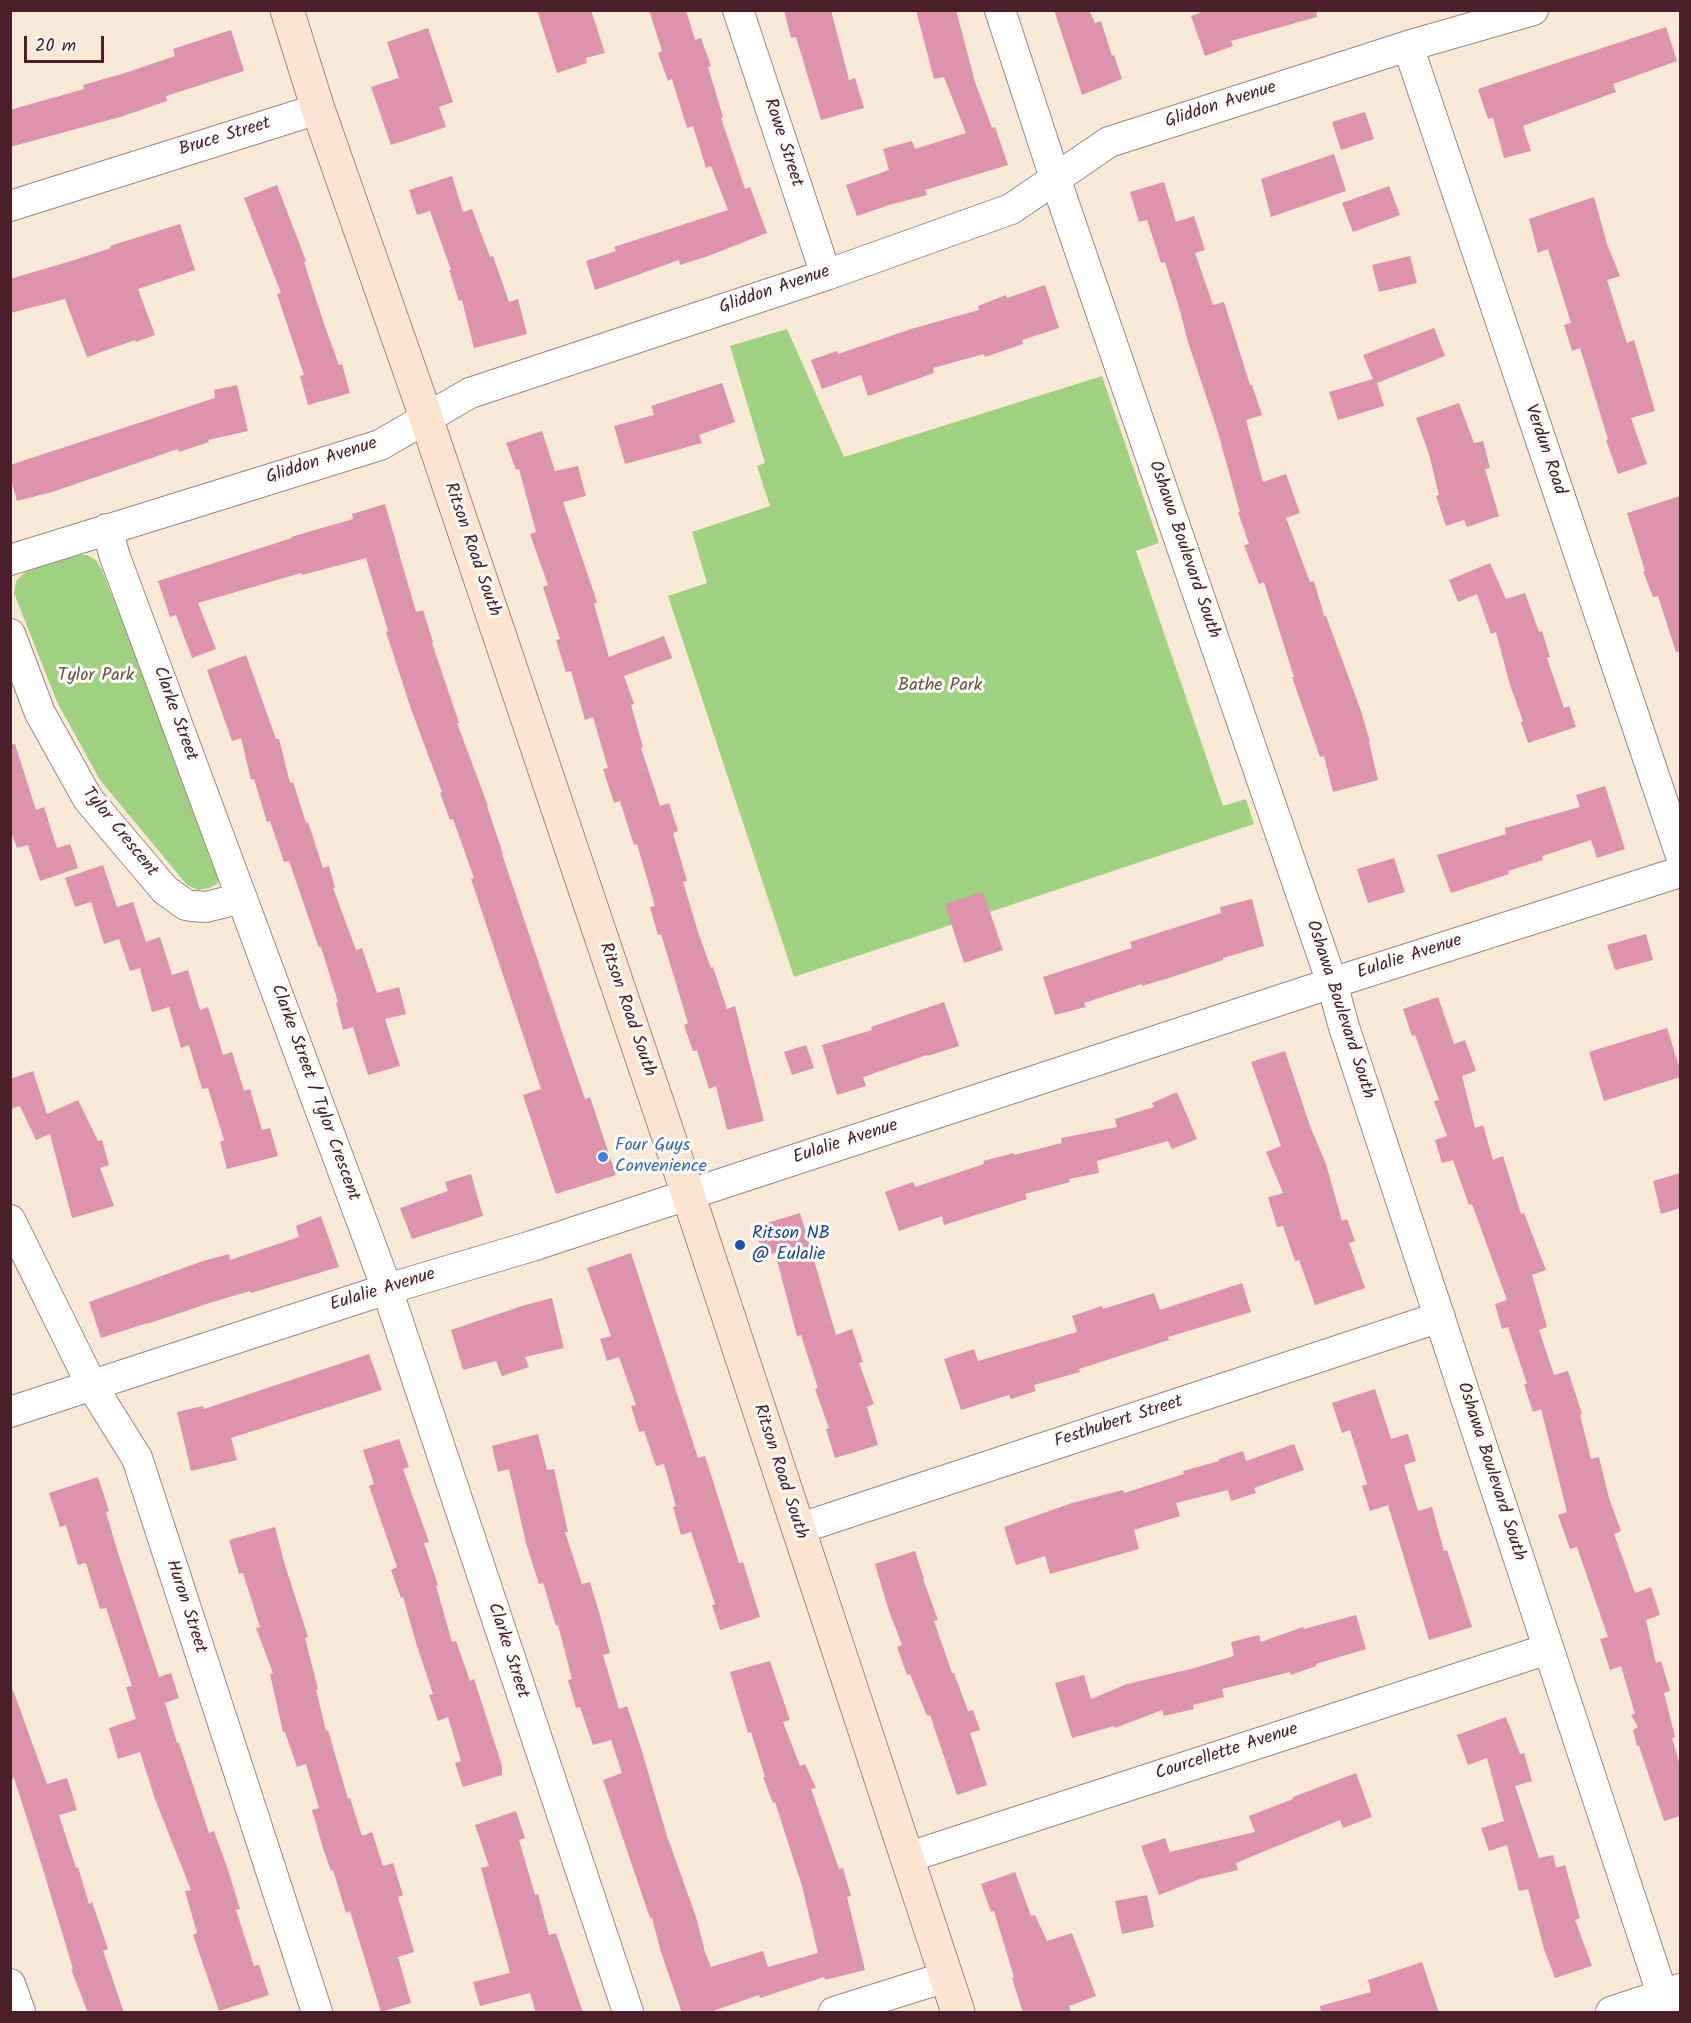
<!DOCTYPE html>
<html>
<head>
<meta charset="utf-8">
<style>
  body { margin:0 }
  #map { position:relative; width:1691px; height:2023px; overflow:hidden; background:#f7e9d5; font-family:Kalam,sans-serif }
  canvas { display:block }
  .frame { position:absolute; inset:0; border:12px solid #4a1f2b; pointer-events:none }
  .scale { position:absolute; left:24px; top:36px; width:80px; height:27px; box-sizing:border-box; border:3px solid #4a1f2b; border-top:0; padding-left:8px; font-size:18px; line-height:21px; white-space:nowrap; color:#4a1f2b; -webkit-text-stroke:4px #fdfcf7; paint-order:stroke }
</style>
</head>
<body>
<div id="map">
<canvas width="1691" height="2023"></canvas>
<div class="frame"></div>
<div class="scale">20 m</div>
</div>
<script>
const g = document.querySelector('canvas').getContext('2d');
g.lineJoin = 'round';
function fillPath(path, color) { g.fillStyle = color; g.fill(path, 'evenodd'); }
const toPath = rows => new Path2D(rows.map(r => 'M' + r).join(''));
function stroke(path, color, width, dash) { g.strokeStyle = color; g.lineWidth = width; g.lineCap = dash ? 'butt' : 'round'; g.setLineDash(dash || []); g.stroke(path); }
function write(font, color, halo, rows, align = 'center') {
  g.font = font + ' Kalam,sans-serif'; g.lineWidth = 6; g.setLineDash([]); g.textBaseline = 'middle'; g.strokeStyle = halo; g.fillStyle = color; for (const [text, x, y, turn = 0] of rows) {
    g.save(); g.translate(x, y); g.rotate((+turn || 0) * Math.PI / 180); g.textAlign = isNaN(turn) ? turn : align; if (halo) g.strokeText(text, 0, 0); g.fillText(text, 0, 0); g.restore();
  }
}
const green = toPath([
  [787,329,844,457,1102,376,1159,543,1136,551,1223,806,1246,799,1254,824,794,977,668,596,707,583,692,532,770,506,757,466,765,463,730,346],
  [77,555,87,555,96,560,101,568,221,867,221,876,217,884,209,888,198,890,187,885,100,780,57,702,14,593,16,581,23,574,32,569]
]);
const building = toPath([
  [537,10,591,10,605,53,586,58,587,63,557,73],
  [649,10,686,10,695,40,701,38,711,66,708,67,723,117,721,118,745,189,750,187,767,233,708,256,680,265,679,260,595,290,586,261,616,251,614,247,728,210,711,166,706,168,693,126,687,128,672,79,668,81,658,53,662,51],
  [784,10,831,10,849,80,855,78,864,108,821,120,796,37,791,38],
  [916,10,956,10,975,82,992,128,995,127,1008,165,925,190,927,195,889,205,857,216,846,185,889,170,883,149,912,141,915,149,966,133,944,77,934,79],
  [1054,10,1089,10,1095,23,1101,21,1112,56,1114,55,1122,79,1082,95],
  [1207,10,1316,10,1317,17,1231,41,1233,46,1205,56,1191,16],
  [1666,27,1677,61,1613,84,1616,92,1523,126,1531,151,1504,158,1493,118,1488,119,1478,89],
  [428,28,453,102,439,107,446,127,391,145,371,87,399,78,387,42],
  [231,30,244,71,166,96,167,101,120,117,10,147,10,110,84,89,83,85,125,73,175,56,173,49],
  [1365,112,1374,139,1341,150,1332,122],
  [1334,154,1346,191,1271,217,1261,179],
  [452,176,463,212,472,209,490,257,493,256,509,302,518,299,527,334,474,348,462,300,459,301,449,270,451,270,430,211,417,215,409,190],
  [1164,182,1176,222,1194,216,1205,250,1195,253,1213,305,1224,302,1250,385,1252,385,1262,415,1246,420,1263,482,1286,474,1300,513,1286,518,1310,582,1314,581,1324,616,1326,616,1361,711,1370,742,1369,742,1378,780,1333,792,1324,756,1320,757,1292,677,1294,677,1264,582,1259,584,1244,545,1249,544,1238,512,1240,512,1217,429,1187,339,1181,314,1165,262,1161,263,1147,220,1139,222,1130,192],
  [277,185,306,261,304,262,324,324,339,365,342,364,350,393,308,405,300,376,304,375,277,294,281,293,244,198],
  [1389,186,1400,215,1353,232,1342,203],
  [1594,197,1607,244,1620,276,1607,280,1627,343,1634,340,1655,411,1631,418,1647,464,1618,474,1606,440,1608,439,1580,348,1572,351,1564,325,1571,323,1548,249,1538,253,1529,219],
  [180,224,195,270,138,289,155,335,136,342,135,340,87,357,65,299,10,313,10,279,68,262,111,248,110,246],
  [1410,256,1417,283,1379,292,1372,265],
  [1045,285,1059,328,1022,340,1023,344,985,357,984,354,933,368,934,373,868,396,861,375,822,389,811,360,837,351,838,354,911,329,979,310,978,306,1006,295,1007,298],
  [1434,328,1445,356,1377,383,1384,406,1338,420,1329,392,1373,379,1363,355],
  [722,383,735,422,699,435,702,443,625,464,614,426,654,415,651,406],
  [237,385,248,431,208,440,209,442,179,452,178,449,52,492,17,501,10,476,10,465,215,398,214,390],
  [1459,403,1474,443,1483,441,1490,468,1485,469,1499,516,1467,527,1464,520,1446,526,1436,496,1439,495,1429,454,1416,418],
  [542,431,555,471,578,466,586,496,563,502,597,602,594,604,609,657,664,636,672,658,624,676,634,704,631,705,643,747,641,748,660,806,669,803,678,831,673,833,687,881,683,882,698,932,711,968,713,967,727,1009,735,1006,764,1121,727,1130,716,1086,709,1089,697,1050,693,1051,684,1025,688,1023,661,934,658,935,650,907,655,906,637,844,634,845,620,801,614,803,603,769,608,768,593,717,585,720,571,671,566,672,556,640,560,639,543,587,548,585,530,534,536,532,519,469,516,470,506,443],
  [1680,496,1680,651,1676,652,1658,596,1653,597,1643,571,1645,571,1627,513],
  [385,504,416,612,423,610,433,642,432,643,459,723,457,723,488,806,487,806,503,854,502,854,565,1041,585,1099,590,1097,616,1175,556,1194,523,1095,541,1089,471,879,474,878,453,819,450,820,440,793,442,792,411,709,386,632,388,631,366,558,302,575,301,573,198,603,216,649,192,658,176,615,170,617,158,581,292,538,291,537,353,519,352,514],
  [1490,563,1506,599,1525,593,1539,632,1542,631,1550,657,1547,658,1564,708,1569,706,1576,727,1528,743,1521,722,1523,721,1510,685,1496,632,1491,634,1477,594,1458,602,1449,580],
  [246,655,276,739,279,739,290,783,293,782,306,823,308,822,323,868,329,866,335,888,333,888,356,950,362,948,377,993,399,987,406,1014,385,1019,400,1066,368,1075,353,1027,343,1030,336,1003,338,1002,321,947,319,948,289,861,284,862,270,821,267,822,254,779,251,780,241,738,232,741,207,670],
  [15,744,36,810,44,807,57,848,70,844,78,868,40,881,28,845,17,848,10,829,10,745],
  [1605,786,1625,849,1597,858,1591,840,1542,856,1543,860,1508,871,1509,874,1451,893,1437,855,1506,834,1505,828,1580,807,1576,795],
  [1394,858,1405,892,1368,903,1357,869],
  [103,865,117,907,133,902,146,942,160,937,172,975,188,970,200,1010,208,1007,223,1055,232,1052,244,1091,250,1089,262,1130,270,1128,278,1156,227,1169,220,1142,224,1140,208,1088,202,1089,189,1045,181,1048,169,1007,152,1012,140,968,130,971,119,939,104,944,91,902,75,907,65,878],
  [983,892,1003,950,964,963,945,904],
  [1252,899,1264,946,1223,958,1223,960,1169,978,1142,986,1142,984,1084,1003,1086,1007,1055,1015,1043,977,1132,948,1130,942,1221,913,1220,907],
  [1646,934,1653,960,1615,970,1607,945],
  [1438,997,1454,1044,1465,1040,1476,1071,1462,1076,1475,1128,1483,1125,1493,1160,1503,1156,1521,1214,1524,1213,1546,1270,1532,1275,1547,1327,1539,1330,1554,1375,1568,1371,1582,1414,1580,1415,1591,1459,1599,1457,1609,1498,1621,1531,1614,1534,1635,1593,1651,1587,1660,1615,1646,1620,1656,1663,1661,1661,1670,1691,1664,1693,1675,1737,1672,1738,1680,1765,1680,1816,1664,1821,1639,1746,1637,1746,1633,1730,1638,1727,1631,1715,1635,1714,1621,1666,1610,1670,1600,1639,1608,1637,1577,1547,1570,1549,1558,1515,1567,1512,1541,1409,1533,1412,1524,1384,1527,1384,1508,1327,1502,1329,1495,1304,1507,1300,1472,1204,1469,1205,1453,1160,1442,1163,1435,1140,1447,1136,1434,1101,1439,1100,1415,1035,1412,1036,1403,1009],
  [944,1002,959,1046,927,1056,927,1055,863,1077,866,1086,837,1095,822,1045,872,1030,871,1027],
  [1667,1028,1680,1069,1680,1077,1604,1101,1589,1052],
  [806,1045,814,1068,792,1075,784,1052],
  [1285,1051,1310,1126,1326,1164,1342,1221,1347,1219,1355,1241,1349,1243,1365,1288,1315,1305,1299,1260,1295,1261,1283,1226,1277,1227,1268,1197,1283,1193,1266,1152,1281,1146,1251,1062],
  [33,1071,47,1114,78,1100,98,1141,102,1140,109,1165,100,1168,114,1206,72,1218,50,1134,36,1140,20,1106,10,1109,10,1079],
  [1177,1092,1197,1139,1172,1149,1168,1141,1097,1161,1099,1173,1069,1179,1070,1182,1025,1194,1027,1199,944,1225,942,1216,899,1231,885,1192,913,1182,915,1187,984,1164,983,1161,1014,1153,1014,1155,1062,1143,1061,1138,1117,1127,1115,1119,1154,1107,1152,1103],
  [1680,1173,1680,1208,1661,1214,1653,1181],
  [471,1174,483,1216,412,1239,400,1208,448,1191,445,1182],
  [800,1213,836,1335,852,1329,863,1362,859,1363,874,1404,867,1407,878,1445,835,1458,826,1429,829,1428,815,1389,818,1388,801,1335,797,1336,775,1253,764,1256,754,1227],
  [321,1216,339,1267,251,1293,250,1291,209,1303,147,1324,147,1323,101,1338,89,1302,203,1261,229,1254,230,1260,299,1237,296,1226],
  [631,1253,698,1458,705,1456,739,1563,743,1562,760,1617,720,1630,712,1605,715,1604,691,1532,681,1535,673,1507,676,1506,664,1464,656,1466,644,1431,639,1432,631,1406,636,1405,619,1357,607,1361,600,1339,611,1336,587,1268],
  [1242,1283,1251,1312,1168,1337,1169,1340,1079,1369,1080,1372,1034,1385,1036,1391,1011,1399,1009,1395,961,1410,944,1359,974,1349,978,1361,1077,1332,1072,1316,1102,1306,1103,1309,1154,1293,1160,1310],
  [552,1298,564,1348,525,1357,529,1367,502,1376,496,1361,463,1370,451,1330,522,1306],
  [369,1354,382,1390,231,1438,237,1460,191,1471,177,1412,203,1406,204,1409],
  [1375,1389,1391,1439,1408,1434,1416,1461,1404,1465,1418,1511,1432,1507,1444,1551,1447,1550,1472,1627,1429,1640,1388,1505,1370,1511,1362,1486,1367,1484,1350,1430,1342,1433,1332,1403],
  [538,1434,547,1470,554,1469,568,1532,565,1532,582,1584,590,1582,599,1612,610,1653,603,1655,619,1709,627,1706,640,1745,667,1836,696,1917,705,1952,711,1967,763,1951,768,1967,818,1953,802,1886,775,1802,773,1803,763,1777,765,1777,751,1732,748,1733,730,1672,770,1661,790,1720,783,1722,800,1766,805,1764,816,1788,811,1789,839,1869,843,1868,851,1896,847,1897,865,1970,825,1980,824,1977,760,1998,759,1995,707,2013,682,2013,661,1952,652,1918,650,1918,603,1780,622,1773,611,1740,593,1745,580,1707,576,1708,568,1680,572,1679,558,1625,556,1626,543,1583,539,1584,526,1543,509,1469,498,1472,492,1446],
  [399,1439,409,1467,403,1469,429,1542,424,1543,438,1585,436,1586,452,1642,456,1641,470,1681,474,1679,502,1766,502,1775,463,1787,455,1763,461,1761,448,1717,438,1721,429,1695,433,1694,417,1646,403,1597,401,1598,391,1570,397,1567,369,1486,374,1484,363,1450],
  [1294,1444,1304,1470,1254,1488,1256,1493,1231,1501,1228,1490,1176,1503,1180,1516,1134,1530,1139,1549,1050,1574,1045,1556,1016,1565,1004,1527,1072,1503,1123,1490,1124,1493,1184,1474,1183,1471,1219,1461,1219,1459,1243,1451,1246,1461],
  [98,1477,109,1511,106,1512,118,1553,159,1677,171,1673,179,1698,165,1703,177,1743,179,1743,209,1833,214,1831,228,1870,240,1909,236,1910,254,1966,259,1965,269,1995,219,2011,193,1935,197,1933,185,1891,191,1890,155,1799,140,1752,118,1759,109,1728,136,1719,126,1687,132,1686,106,1608,100,1609,86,1563,78,1565,66,1525,60,1527,49,1493],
  [275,1527,284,1562,308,1637,305,1638,318,1689,316,1690,326,1731,328,1730,348,1799,350,1798,362,1836,372,1832,383,1866,393,1863,403,1895,398,1897,414,1952,398,1957,411,2003,381,2012,350,1911,346,1913,333,1870,331,1871,323,1848,312,1810,319,1808,306,1764,297,1767,285,1732,283,1732,270,1674,273,1673,256,1628,260,1627,243,1573,239,1574,229,1540],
  [915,1551,924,1579,923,1579,938,1620,934,1621,952,1673,954,1673,968,1711,973,1710,980,1730,970,1733,987,1785,957,1795,930,1715,927,1716,910,1674,907,1675,897,1647,902,1645,888,1608,875,1564],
  [1356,1615,1366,1649,1316,1664,1316,1666,1291,1675,1290,1672,1222,1689,1224,1697,1193,1705,1194,1709,1164,1716,1162,1710,1115,1728,1114,1726,1072,1738,1055,1683,1084,1675,1091,1699,1127,1684,1191,1669,1234,1656,1231,1642,1259,1635,1261,1642,1303,1627,1304,1629],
  [13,1690,47,1784,67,1778,77,1810,59,1815,76,1868,78,1867,89,1904,92,1902,108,1949,103,1951,124,2013,88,2013,71,1969,73,1969,42,1866,14,1778,10,1780,10,1691],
  [1506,1717,1520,1754,1524,1753,1532,1781,1515,1786,1539,1858,1553,1855,1556,1868,1565,1865,1580,1918,1575,1920,1592,1966,1555,1978,1544,1949,1528,1889,1519,1891,1507,1845,1489,1851,1481,1828,1504,1821,1487,1758,1468,1765,1457,1735],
  [1356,1773,1372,1817,1343,1828,1340,1820,1236,1863,1238,1870,1200,1879,1159,1895,1141,1846,1165,1838,1170,1852,1255,1832,1249,1816,1293,1799,1293,1797],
  [516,1811,525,1838,519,1840,535,1895,538,1894,549,1935,556,1933,583,2013,536,2013,530,1993,480,2006,473,1982,510,1973,481,1868,489,1866,475,1825],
  [1015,1872,1031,1916,1035,1915,1047,1941,1072,1933,1096,1996,1069,2006,1071,2013,1023,2013,1012,1978,1014,1977,994,1911,991,1912,981,1884],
  [1147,1895,1154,1927,1122,1934,1115,1901],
  [1422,1962,1439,2013,1321,2013,1320,2006,1371,1992,1368,1980]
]);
const minor = toPath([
  [738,10,826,275],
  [1000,10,1055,178,1332,983,1344,1027,1668,2012],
  [1408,46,1680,853],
  [10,206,318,109],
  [107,529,115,557,387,1289,628,2012],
  [10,560,380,445,470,393,826,275,1011,209,1109,142,1408,46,1533,10],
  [10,634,40,713,88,799,165,890,186,905,192,906,206,907,242,898],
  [10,1220,92,1386,137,1458,317,2012],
  [10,1412,387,1289,532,1246,1332,983,1680,872],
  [798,1529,1440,1317],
  [906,1858,1548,1649],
  [10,1984,20,2012],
  [834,2012,946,1977],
  [1611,2012,1680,1989]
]);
const secondary = toPath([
  [287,10,318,109,418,394,688,1194,958,2012]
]);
const markers = [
  [603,1157,6,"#3f7fe0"],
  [740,1245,6,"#1a4fb4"]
];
const streetNames = [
  ["Gliddon Avenue",1221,106,-18],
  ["Bruce Street",225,138,-17],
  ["Rowe Street",782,143,72],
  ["Gliddon Avenue",775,291,-19],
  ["Verdun Road",1544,450,71],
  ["Gliddon Avenue",322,462,-18],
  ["Ritson Road South",471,550,71],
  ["Oshawa Boulevard South",1183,550,71],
  ["Clarke Street",174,714,70],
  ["Tylor Crescent",119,833,51],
  ["Eulalie Avenue",1410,958,-18],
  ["Ritson Road South",626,1010,71],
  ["Oshawa Boulevard South",1339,1010,72],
  ["Clarke Street / Tylor Crescent",314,1093,70],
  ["Eulalie Avenue",846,1143,-18],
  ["Eulalie Avenue",383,1291,-17],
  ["Festhubert Street",1119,1423,-18],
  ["Ritson Road South",779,1472,72],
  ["Oshawa Boulevard South",1490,1472,72],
  ["Huron Street",185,1607,72],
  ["Clarke Street",507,1651,72],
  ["Courcellette Avenue",1227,1753,-18]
];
const parkNames = [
  ["Tylor Park",96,677],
  ["Bathe Park",940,687]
];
const shopNames = [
  ["Four Guys",615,1147],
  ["Convenience",615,1168]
];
const transitNames = [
  ["Ritson NB",752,1235],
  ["@ Eulalie",752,1256]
];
fillPath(green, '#a0d180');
fillPath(building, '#dd93ac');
stroke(minor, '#a08480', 32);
stroke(secondary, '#a08480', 35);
stroke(minor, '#fff', 30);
stroke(secondary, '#fde4d1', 33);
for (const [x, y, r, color] of markers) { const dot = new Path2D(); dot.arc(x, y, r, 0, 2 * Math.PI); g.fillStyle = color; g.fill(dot); stroke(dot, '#fdfcf7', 2); }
write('18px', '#4a1f2b', '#fdfcf7', streetNames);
write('18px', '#645444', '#fdfcf7', parkNames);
write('18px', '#366cbe', '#fdfcf7', shopNames, 'left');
write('18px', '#164399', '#fdfcf7', transitNames, 'left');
</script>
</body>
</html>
